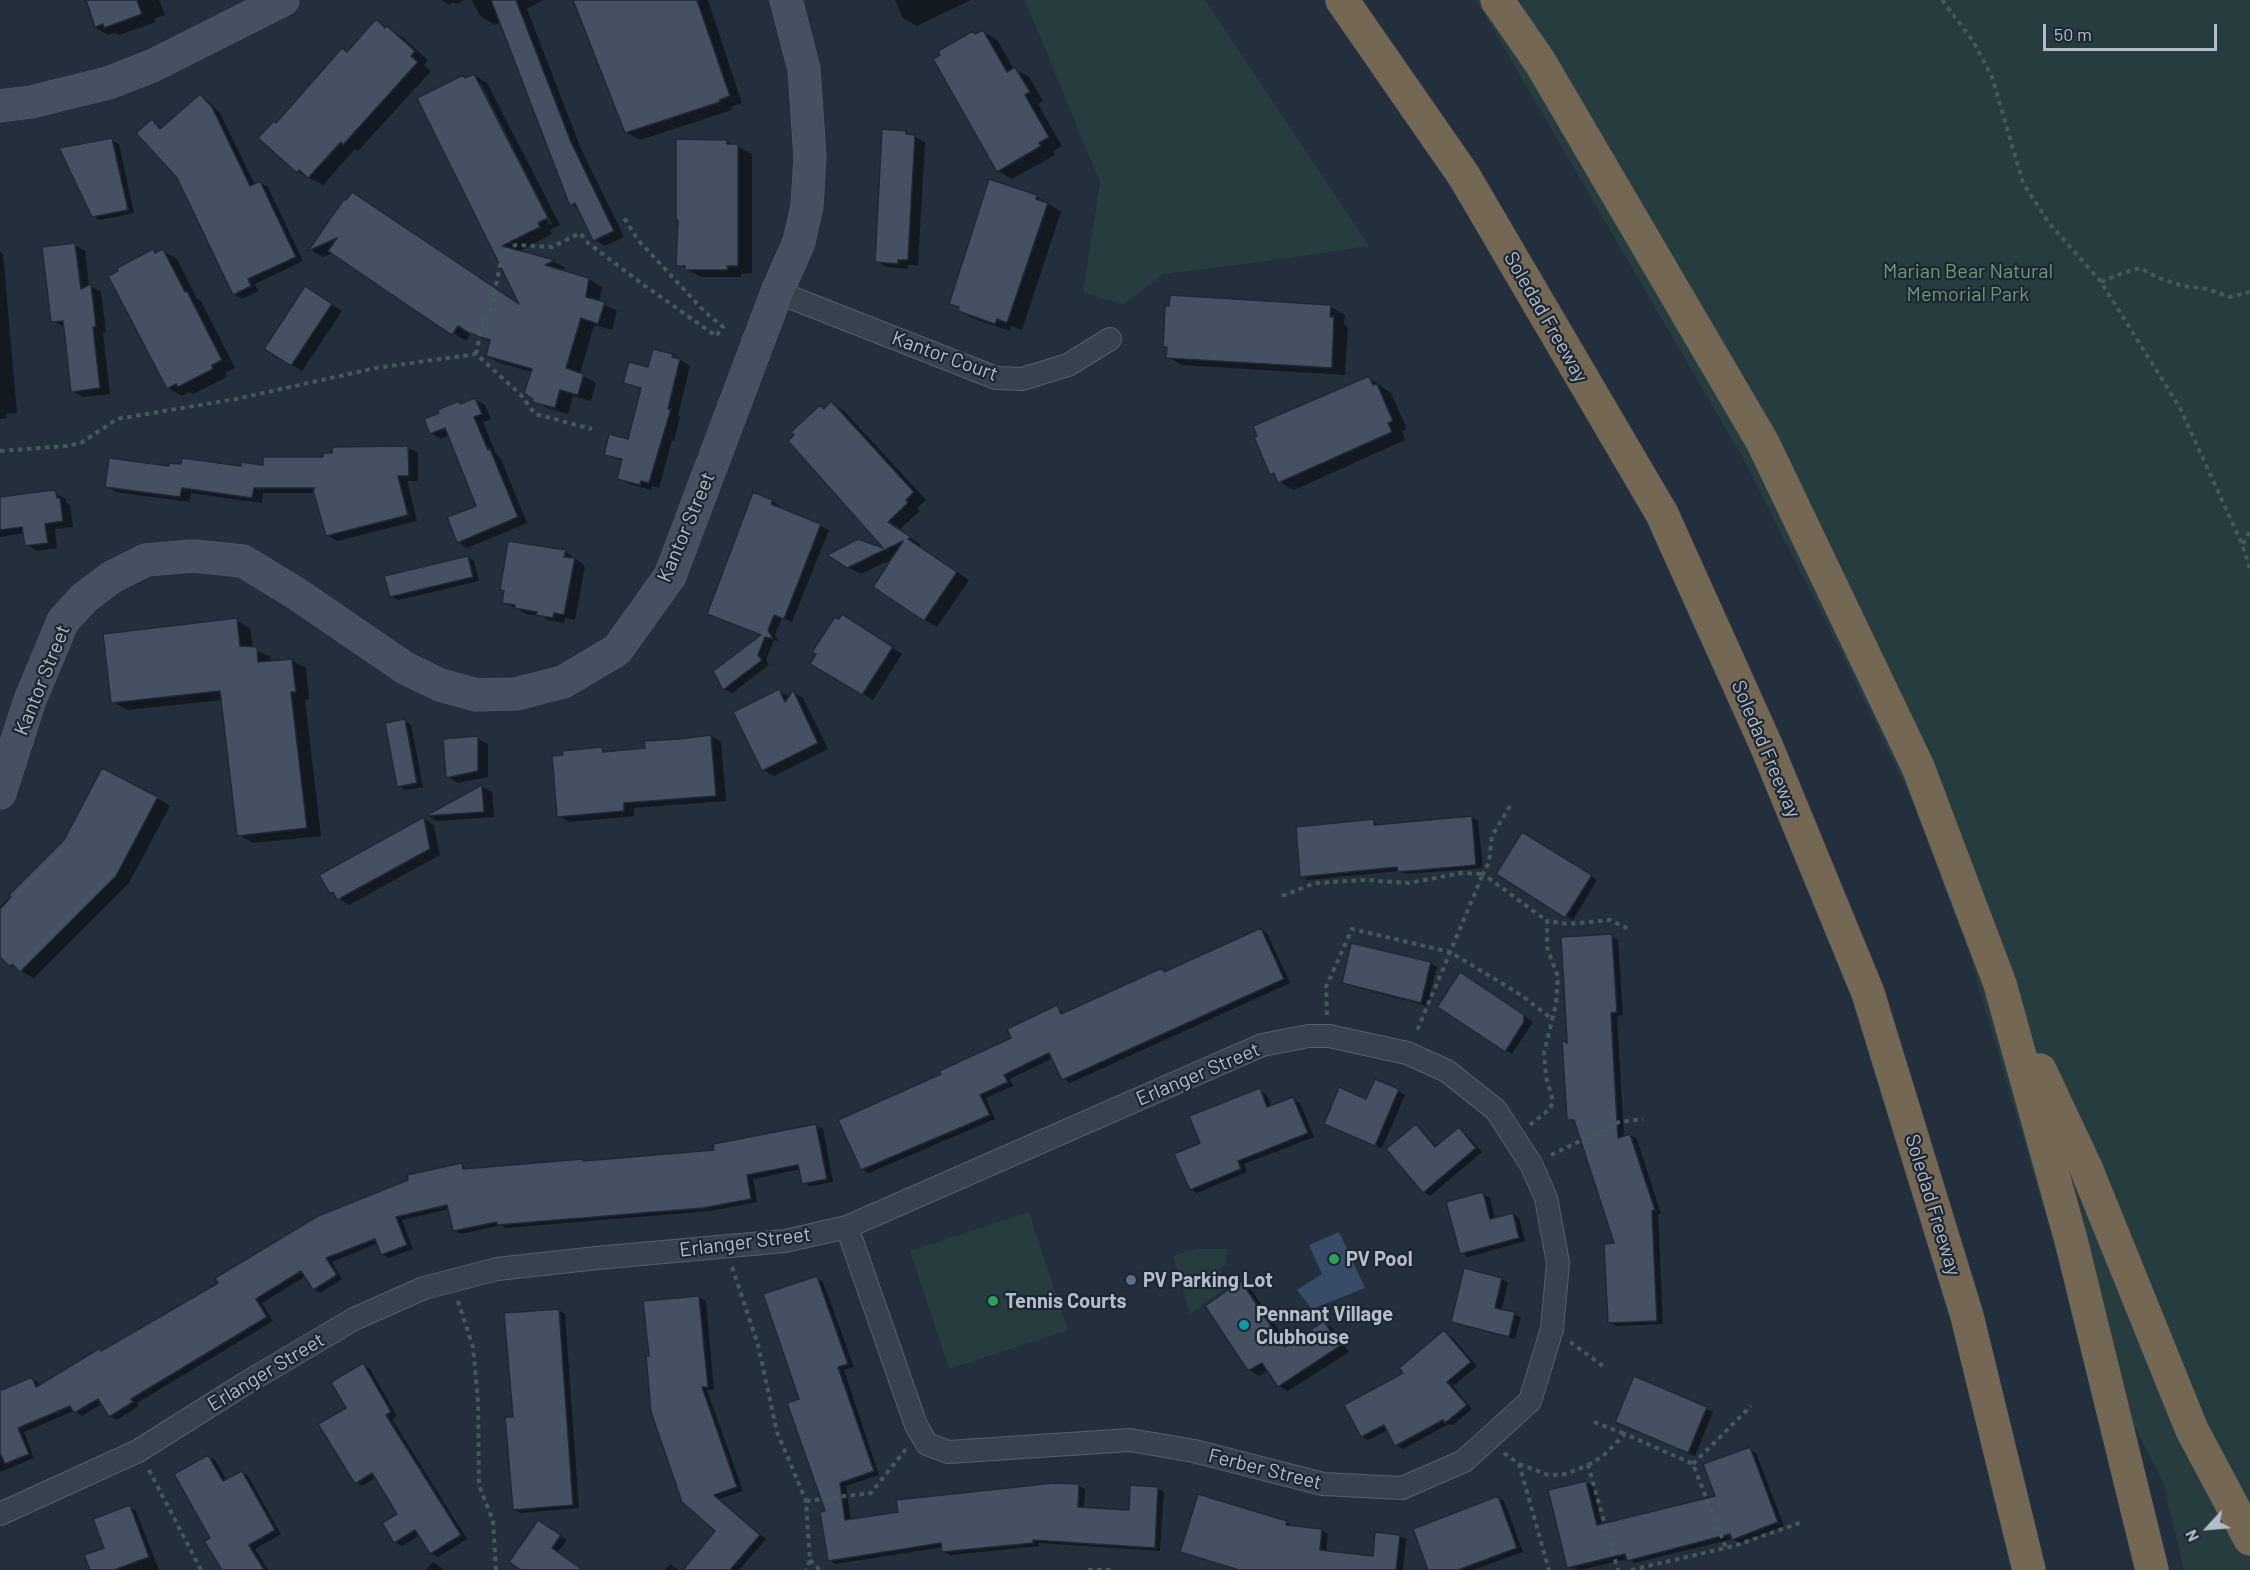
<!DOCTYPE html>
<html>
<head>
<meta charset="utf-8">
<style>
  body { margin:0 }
  #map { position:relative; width:2250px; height:1570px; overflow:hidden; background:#242f3e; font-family:Barlow,sans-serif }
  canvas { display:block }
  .north { position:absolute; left:2178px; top:1498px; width:60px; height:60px; -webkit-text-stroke:4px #1d2633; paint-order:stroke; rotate:244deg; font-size:16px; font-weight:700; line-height:24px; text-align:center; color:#b4bcc9 }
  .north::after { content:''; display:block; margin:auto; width:21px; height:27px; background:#b4bcc9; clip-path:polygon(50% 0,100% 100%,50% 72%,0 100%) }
  .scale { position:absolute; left:2043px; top:24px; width:174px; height:27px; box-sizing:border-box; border:3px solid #b4bcc9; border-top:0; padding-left:8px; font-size:18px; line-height:21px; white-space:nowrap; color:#b4bcc9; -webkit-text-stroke:4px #1d2633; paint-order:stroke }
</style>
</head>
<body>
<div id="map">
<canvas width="2250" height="1570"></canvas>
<div class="north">N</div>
<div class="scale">50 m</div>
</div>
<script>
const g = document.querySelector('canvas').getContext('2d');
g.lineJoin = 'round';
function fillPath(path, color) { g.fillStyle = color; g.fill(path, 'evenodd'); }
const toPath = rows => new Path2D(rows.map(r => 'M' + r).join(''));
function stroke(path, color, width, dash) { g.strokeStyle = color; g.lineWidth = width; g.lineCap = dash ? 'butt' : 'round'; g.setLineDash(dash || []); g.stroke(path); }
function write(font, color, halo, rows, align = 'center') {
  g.font = font + ' Barlow,sans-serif'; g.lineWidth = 4.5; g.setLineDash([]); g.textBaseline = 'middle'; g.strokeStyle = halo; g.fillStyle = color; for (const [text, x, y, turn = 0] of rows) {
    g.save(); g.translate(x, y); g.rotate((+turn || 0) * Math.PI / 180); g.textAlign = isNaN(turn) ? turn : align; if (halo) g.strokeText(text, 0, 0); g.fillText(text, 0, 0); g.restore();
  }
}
const green = toPath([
  [1025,0,1205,0,1369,246,1261,262,1163,274,1123,305,1083,292,1100,182],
  [1476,0,2250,0,2250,1570,2184,1570,2163,1482,2071,1303,1969,953,1913,803,1839,648,1743,458],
  [1029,1212,1068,1330,949,1369,910,1251],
  [1196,1249,1228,1249,1226,1265,1219,1269,1228,1286,1190,1314,1173,1256]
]);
const water = toPath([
  [1339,1232,1365,1288,1312,1309,1297,1290,1322,1274,1309,1245]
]);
const shadow = toPath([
  [85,0,159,0,165,15,154,19,156,22,119,35,115,33,108,35,94,27],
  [441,0,465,0,457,4,453,2,449,5],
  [472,0,543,0,527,9,581,149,624,237,605,246,595,240,579,209,572,205,501,22,495,25,480,16],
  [621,0,708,0,742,103,731,107,732,110,640,140,626,132],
  [895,0,971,0,917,26,903,18],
  [376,21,401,36,428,60,424,65,431,71,358,151,355,149,323,185,298,172,276,124,348,53],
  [983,31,997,40,1014,69,1029,77,1043,101,1038,104,1062,146,1053,151,1055,155,1012,179,998,171,935,59,973,32,977,35],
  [474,75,487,83,560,225,550,230,552,234,518,252,554,262,566,268,560,271,589,279,602,287,599,302,617,311,612,330,594,325,580,374,596,383,591,401,573,396,568,414,547,408,534,401,532,372,500,363,487,356,491,342,471,333,466,341,333,253,323,257,311,250,344,201,522,307,419,99,463,76,467,79],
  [478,84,481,84,552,224,550,225],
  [200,96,208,101,220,113,255,185,260,183,268,187,303,261,255,284,258,291,242,299,234,294,152,121,163,129],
  [905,132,925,142,918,265,908,265,908,269,887,267,876,261],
  [112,140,119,144,134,213,100,220,93,216],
  [727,141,752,154,752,273,741,274,741,277,701,277,678,265],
  [1036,196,1061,212,1022,330,1011,326,1010,331,974,319,960,311,960,309,950,303],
  [75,245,85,251,89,285,101,292,106,332,103,333,110,394,83,397,73,391,65,327,53,321],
  [153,250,158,253,163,251,177,259,197,299,201,301,235,368,225,373,227,377,193,394,189,392,182,396,168,388],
  [0,252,3,254,17,413,6,414,7,418,0,419],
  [316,294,342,311,302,371,266,348],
  [1331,307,1345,315,1344,324,1348,327,1345,375,1182,365,1168,357,1168,348,1164,346],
  [672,355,690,366,678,415,680,417,674,441,672,440,659,488,652,486,651,490,629,484,619,478,623,462,606,454,629,440,642,390,625,382],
  [1369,378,1391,393,1407,429,1402,431,1405,440,1294,490,1279,482,1277,477,1271,474],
  [475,399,485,405,491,419,483,422,496,454,500,457,527,523,467,548,458,542,478,506,449,435,441,439,431,433,440,414,459,403,462,405],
  [832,403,844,411,926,500,917,508,920,511,899,530,921,545,918,546,969,580,937,627,925,620,893,559,861,574,848,567,859,540,889,552,790,441,821,407,825,410],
  [408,448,418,453,418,481,407,481,417,521,337,541,327,535,315,493,263,493,262,503,191,493,190,502,116,492,107,486,170,468,264,467],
  [53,492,66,499,66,503,70,505,73,527,55,529,57,548,37,551,27,545,25,533,0,537,0,498],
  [772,501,780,506,779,508,829,530,792,622,782,618,775,635,779,642,774,640,766,660,769,665,732,693,724,689,763,636,709,613],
  [565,551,585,566,575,620,565,618,564,623,548,620,541,616,526,614,504,602],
  [468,557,474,561,479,581,398,600,391,596],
  [236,620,250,628,253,648,270,657,271,662,291,660,306,668,309,699,305,700,321,836,253,843,239,835,223,700,127,710,113,702],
  [853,622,902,654,873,700,812,663],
  [779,691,790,697,793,692,803,698,828,749,774,776,763,770],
  [405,721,411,725,423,787,405,790,399,786],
  [711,736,721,742,726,801,634,808,634,816,569,822,558,816,602,749,609,753,647,749],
  [477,738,488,744,488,777,458,783,448,777],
  [482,787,492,792,494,817,437,821,428,816],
  [157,798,170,806,129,883,34,978,11,966,0,955,0,907,65,841],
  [1472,817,1478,821,1483,868,1406,874,1400,871,1308,880,1301,876,1373,821,1380,825],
  [424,819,434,825,440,855,349,905,331,893],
  [1523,834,1597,880,1573,920,1498,874],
  [1261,930,1267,933,1290,983,1070,1083,1064,1079,1053,1058,1010,1079,1013,1086,986,1098,995,1119,869,1173,862,1169,943,1074,1013,1039,1057,1007,1065,1014,1162,970,1167,973],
  [1611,936,1618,940,1623,1015,1617,1016,1624,1137,1630,1135,1637,1139,1661,1214,1658,1214,1663,1324,1616,1326,1609,1322,1616,1245,1575,1123,1568,1119,1568,1045],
  [1430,963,1437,967,1427,1006,1350,986,1343,983],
  [1467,978,1533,1022,1512,1054,1506,1050],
  [1259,1090,1266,1094,1272,1107,1293,1099,1300,1103,1314,1137,1244,1164,1247,1172,1197,1193,1191,1189,1202,1144],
  [1398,1091,1405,1095,1382,1148,1332,1127,1367,1101],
  [816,1125,823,1129,833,1182,810,1186,804,1183,801,1169,753,1179,757,1202,710,1211,505,1228,501,1225,461,1234,454,1230,449,1209,402,1220,413,1249,389,1258,382,1254,378,1243,332,1262,342,1279,320,1293,314,1289,306,1276,262,1303,273,1321,137,1403,139,1406,117,1420,110,1416,103,1403,82,1416,74,1411,24,1432,34,1458,0,1472,0,1393,32,1379,39,1383,40,1387,100,1350,102,1352,461,1164,468,1170,715,1151],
  [1416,1126,1422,1130,1437,1147,1459,1129,1465,1133,1482,1152,1430,1196,1424,1192],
  [1483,1194,1490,1198,1495,1219,1513,1214,1519,1218,1525,1241,1468,1257,1461,1253],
  [1465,1270,1502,1279,1508,1283,1501,1311,1521,1317,1515,1339,1459,1325,1453,1321],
  [817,1278,823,1282,854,1367,844,1370,879,1475,846,1486,851,1521,1079,1486,1085,1489,1084,1508,1130,1511,1158,1489,1164,1492,1160,1551,1039,1543,1039,1546,950,1555,943,1551,943,1547,836,1564,829,1560,827,1512,801,1400],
  [1241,1283,1251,1289,1289,1346,1324,1323,1333,1328,1349,1352,1288,1391,1279,1386,1268,1370,1259,1376,1250,1370,1207,1307],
  [699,1297,706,1301,714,1390,707,1390,743,1491,719,1499,766,1539,739,1570,685,1570,717,1531,651,1357],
  [558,1310,565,1314,579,1508,521,1513,514,1509,515,1418],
  [1445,1332,1451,1336,1477,1366,1453,1386,1472,1409,1453,1425,1449,1424,1403,1449,1396,1445,1388,1430,1368,1440,1362,1436,1406,1374],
  [363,1365,370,1369,397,1416,392,1419,467,1539,438,1557,431,1553,420,1535,402,1546,395,1542,399,1514,377,1477,362,1486,356,1482],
  [1634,1378,1713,1412,1695,1456,1623,1425],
  [1749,1449,1756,1453,1784,1526,1740,1543,1732,1539,1635,1563,1628,1559,1580,1570,1569,1567,1586,1482,1593,1486,1602,1526,1717,1497],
  [208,1456,215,1460,227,1481,242,1472,248,1476,281,1534,255,1549,268,1570,223,1570,212,1538],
  [1498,1497,1504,1501,1523,1552,1473,1570,1430,1570],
  [130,1507,136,1511,159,1570,91,1570],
  [1286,1522,1293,1527,1322,1530,1328,1534,1326,1552,1374,1557,1400,1536,1406,1540,1403,1570,1237,1570,1182,1552],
  [545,1525,567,1540,557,1553,582,1570,523,1570],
  [433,1562,439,1566,444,1570,426,1570],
  [670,1564,679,1570,665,1570]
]);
const building = toPath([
  [86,0,137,0,142,14,104,28,103,24,95,27,86,0],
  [491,0,516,0,571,142,614,231,593,241,575,203,570,206,491,0],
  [573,0,697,0,730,96,719,100,720,102,625,133,573,0],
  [376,19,385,28,387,26,415,51,411,56,418,62,343,145,341,142,308,178,299,170,297,173,258,138,274,121,276,123,342,48,347,52,376,19],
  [983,30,1007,72,1015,67,1030,92,1025,95,1049,137,1039,143,1041,146,997,172,933,59,940,55,938,51,973,31,975,34,983,30],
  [474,74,548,218,538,223,540,227,502,246,555,260,545,265,589,278,586,297,605,302,598,324,581,318,566,368,584,374,578,395,560,390,555,408,532,402,533,399,524,393,532,369,486,356,490,340,469,333,458,326,452,335,413,309,328,251,337,238,308,251,344,199,346,200,352,192,519,304,417,98,463,75,465,78,474,74],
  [200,94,212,107,250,186,260,181,296,257,248,279,251,286,233,295,177,178,136,133,152,119,160,129,200,94],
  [882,129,906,131,906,134,915,135,908,260,898,260,898,264,875,262,882,129],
  [112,138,128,210,92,217,59,148,112,138],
  [676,139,727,140,727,144,738,144,738,266,727,266,728,270,685,270,685,266,676,266,678,220,676,220,676,139],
  [989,179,1037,195,1036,199,1048,203,1007,323,997,319,995,324,958,311,959,307,949,304,989,179],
  [75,243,81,289,91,284,96,327,93,327,100,388,71,392,63,321,51,322,42,247,75,243],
  [153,249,155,253,163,249,185,292,187,291,222,360,212,365,213,369,178,387,176,384,167,389,108,276,118,271,117,268,153,249],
  [305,286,332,304,291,366,264,349,305,286],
  [1170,295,1331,305,1330,317,1334,317,1332,368,1166,358,1167,347,1163,347,1165,306,1169,306,1170,295],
  [653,349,673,354,672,357,680,359,668,409,671,409,649,483,641,481,640,485,617,479,622,459,604,455,609,434,628,439,641,388,623,383,629,362,648,367,653,349],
  [1369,376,1373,385,1377,384,1393,421,1388,423,1392,432,1278,483,1274,473,1270,475,1254,437,1257,436,1253,426,1369,376],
  [475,398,482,414,474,417,488,450,490,449,518,517,457,543,447,517,476,506,445,428,430,434,424,419,439,413,437,410,459,401,460,404,475,398],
  [831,401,914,492,906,500,908,503,888,522,911,537,908,539,957,572,924,621,873,587,903,541,847,568,827,555,858,539,883,548,788,441,794,435,791,432,820,405,824,409,831,401],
  [408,446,409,476,398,476,408,515,326,536,313,490,315,488,254,488,252,498,182,488,180,497,105,487,109,458,169,466,169,463,181,464,182,458,241,466,241,462,263,465,263,457,323,457,323,453,332,453,332,448,335,447,408,446],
  [53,490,56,492,57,498,60,498,63,521,45,524,48,543,25,546,22,527,0,530,0,497,53,490],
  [753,492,773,500,771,504,821,524,784,619,774,615,768,630,773,639,765,637,758,655,762,660,723,690,713,671,761,635,707,614,753,492],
  [508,541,566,550,564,557,575,558,564,615,554,613,553,618,536,615,537,612,514,608,515,605,502,603,504,591,500,590,508,541],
  [468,556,473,577,390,597,384,576,468,556],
  [842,614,893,647,862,695,810,664,816,654,812,652,835,617,839,619,842,614],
  [237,618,240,646,257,647,258,662,292,659,296,692,291,692,307,828,237,836,220,691,111,703,103,634,237,618],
  [779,689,785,702,793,690,818,743,762,771,733,712,779,689],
  [405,719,417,783,397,787,385,723,405,719],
  [711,735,716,796,624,803,624,811,557,817,552,756,563,755,562,751,602,747,603,752,645,748,644,741,679,739,711,735],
  [478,736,478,771,446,778,443,739,478,736],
  [102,768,158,797,116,876,20,972,12,964,10,967,0,957,0,909,11,897,9,895,64,840,102,768],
  [482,785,484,812,425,816,482,785],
  [1472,816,1476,865,1398,872,1397,867,1300,877,1296,827,1374,819,1374,825,1472,816],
  [424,817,430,849,337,900,333,892,330,894,319,875,424,817],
  [1522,832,1592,875,1565,918,1496,874,1522,832],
  [1261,928,1284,979,1062,1080,1049,1053,1004,1075,1008,1082,980,1095,990,1115,861,1170,838,1120,941,1074,939,1071,1011,1038,1007,1029,1057,1005,1061,1014,1162,968,1164,972,1261,928],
  [1612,934,1617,1012,1611,1013,1618,1138,1630,1134,1655,1210,1652,1211,1657,1321,1608,1323,1604,1244,1614,1243,1574,1120,1567,1120,1562,1040,1567,1043,1567,1039,1561,937,1612,934],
  [1351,943,1431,962,1421,1003,1342,983,1351,943],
  [1460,972,1524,1015,1524,1022,1505,1052,1437,1007,1460,972],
  [1375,1079,1399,1089,1375,1146,1324,1124,1339,1087,1366,1099,1375,1079],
  [1260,1088,1267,1107,1293,1097,1308,1133,1238,1161,1241,1169,1190,1190,1174,1154,1200,1143,1189,1116,1260,1088],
  [816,1124,827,1179,802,1184,798,1165,747,1175,751,1199,703,1208,643,1213,497,1225,497,1222,453,1231,447,1205,396,1217,407,1245,381,1255,375,1239,326,1258,337,1275,313,1290,301,1271,256,1299,267,1317,131,1399,133,1402,109,1417,98,1399,74,1413,70,1406,18,1428,29,1454,5,1464,0,1453,0,1386,2,1390,32,1377,36,1387,100,1348,101,1351,218,1283,215,1278,318,1216,408,1180,407,1175,462,1163,463,1169,583,1159,583,1161,714,1150,713,1144,816,1124],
  [1416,1124,1435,1147,1459,1127,1476,1148,1423,1193,1386,1149,1416,1124],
  [1483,1192,1490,1219,1513,1213,1519,1238,1460,1254,1446,1202,1483,1192],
  [1464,1268,1502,1278,1495,1308,1515,1312,1509,1337,1451,1322,1464,1268],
  [817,1276,848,1364,838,1367,874,1471,840,1483,845,1520,898,1512,896,1500,1054,1483,1079,1484,1078,1507,1129,1510,1130,1485,1158,1487,1155,1548,1033,1540,1033,1543,942,1552,941,1543,828,1561,820,1512,825,1511,787,1403,799,1399,763,1294,817,1276],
  [1241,1281,1285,1347,1324,1321,1340,1346,1278,1387,1262,1363,1248,1371,1205,1306,1241,1281],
  [699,1296,708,1387,702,1387,737,1487,714,1495,760,1535,730,1570,683,1570,715,1531,682,1502,651,1412,646,1356,649,1356,643,1301,699,1296],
  [559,1309,573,1505,513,1510,505,1417,513,1417,504,1313,559,1309],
  [1444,1330,1471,1362,1447,1382,1467,1405,1445,1423,1443,1420,1395,1446,1384,1425,1361,1437,1344,1405,1403,1373,1399,1368,1444,1330],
  [363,1363,391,1412,386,1415,461,1535,430,1554,415,1530,394,1543,382,1523,397,1514,372,1473,355,1484,318,1424,346,1408,331,1382,363,1363],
  [1634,1376,1707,1407,1688,1453,1615,1422,1634,1376],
  [1750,1447,1778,1522,1732,1540,1730,1534,1627,1561,1625,1554,1567,1568,1548,1490,1586,1481,1597,1525,1715,1496,1703,1464,1750,1447],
  [208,1455,223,1481,242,1471,275,1530,249,1545,264,1570,222,1570,204,1541,210,1538,174,1474,208,1455],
  [1198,1494,1287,1521,1286,1525,1322,1529,1320,1550,1373,1556,1375,1532,1400,1535,1396,1570,1239,1570,1180,1552,1198,1494],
  [1498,1496,1517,1548,1458,1570,1428,1570,1413,1529,1498,1496],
  [130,1505,149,1557,114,1570,90,1570,84,1555,104,1548,93,1519,130,1505],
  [538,1520,561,1535,552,1548,583,1570,521,1570,509,1562,538,1520]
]);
const path = toPath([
  [1942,0,1973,41,1992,77,2023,183,2049,223,2101,282,2180,408,2242,544,2250,569],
  [2101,282,2120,274,2140,268,2159,278,2183,286,2207,289,2230,297,2250,292],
  [476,354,482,326,492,306,502,255,515,245,552,247,580,233,588,243,641,283,716,336,723,327,704,311,638,240,623,216],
  [0,451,66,446,81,443,117,419,236,399,376,368,476,354,520,394,535,414,592,429],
  [2243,544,2250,531],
  [1510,806,1492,836,1489,862,1483,874,1547,921],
  [1282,896,1315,883,1365,880,1409,883,1461,873,1483,874,1416,1033],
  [1327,1015,1326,987,1352,929,1450,952,1521,995,1552,1019],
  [1530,1125,1550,1109,1553,1101,1546,1077,1544,1053,1556,1004,1558,977,1547,947,1547,921,1569,924,1610,920,1631,930],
  [1551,1155,1619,1122,1643,1119],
  [732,1267,758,1345,777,1432,806,1501,810,1560,806,1570],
  [458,1301,473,1347,478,1401,479,1485,493,1521,496,1570],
  [1570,1342,1603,1366],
  [1594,1422,1625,1434],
  [1504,1453,1519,1464,1549,1570],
  [1519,1464,1548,1475,1566,1474,1588,1465,1618,1570],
  [1693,1464,1751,1406],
  [1588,1465,1603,1456,1625,1434,1693,1464,1726,1548],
  [149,1470,201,1570],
  [806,1501,871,1493,906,1449],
  [810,1560,820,1570],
  [1088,1570,1111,1570],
  [1631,1570,1734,1546,1802,1522]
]);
const street = toPath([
  [777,292,996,378,1022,379,1068,365,1110,339],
  [0,1514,138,1451,246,1383,354,1319,424,1288,497,1269,597,1258,785,1241,847,1227,1262,1045,1309,1036,1329,1036,1407,1053,1447,1071,1496,1110,1531,1164,1546,1198,1558,1263,1552,1329,1530,1401,1464,1461,1402,1488,1323,1484,1194,1451,1130,1440,948,1452,927,1444,916,1425,847,1227]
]);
const secondary = toPath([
  [0,106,31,102,108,83,152,66,283,0],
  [0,793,30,700,63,621,84,598,112,577,146,560,193,556,243,561,297,594,405,668,440,685,477,695,516,694,563,682,617,650,670,576,777,292,799,242,807,206,810,157,804,69,786,0]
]);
const highway = toPath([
  [1342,0,1464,176,1662,514,1766,745,1868,993,1967,1316,2029,1570],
  [1497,0,1540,62,1763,443,1918,767,2000,984,2071,1240,2152,1570],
  [2040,1070,2086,1168,2192,1430,2250,1539]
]);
const markers = [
  [1334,1259,6,"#2e9e5b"],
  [1131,1280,6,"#5c6f8a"],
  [993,1301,6,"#2e9e5b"],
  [1244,1325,6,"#0f9aa8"]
];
const parkNames = [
  ["Marian Bear Natural",1968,271],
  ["Memorial Park",1968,294]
];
const streetNames = [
  ["Soledad Freeway",1546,317,60],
  ["Kantor Court",945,356,20],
  ["Kantor Street",686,527,-67],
  ["Kantor Street",42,680,-68],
  ["Soledad Freeway",1766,749,67],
  ["Erlanger Street",1198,1074,-23],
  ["Soledad Freeway",1933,1205,73],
  ["Erlanger Street",745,1242,-7],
  ["Erlanger Street",266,1372,-31],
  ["Ferber Street",1265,1469,14]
];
const poiNames = [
  ["PV Pool",1346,1259],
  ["PV Parking Lot",1143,1280],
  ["Tennis Courts",1005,1301],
  ["Pennant Village",1256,1314],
  ["Clubhouse",1256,1337]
];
fillPath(green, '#263c3f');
fillPath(water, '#394c67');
fillPath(shadow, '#0007');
fillPath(building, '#455162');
stroke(building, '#1f2835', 1.5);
stroke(street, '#565f6c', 24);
stroke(secondary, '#565f6c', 33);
stroke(highway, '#434c59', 34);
stroke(path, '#44595c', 4, [4.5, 4.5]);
stroke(street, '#38414e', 22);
stroke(secondary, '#465061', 32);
stroke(highway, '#746855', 33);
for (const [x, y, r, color] of markers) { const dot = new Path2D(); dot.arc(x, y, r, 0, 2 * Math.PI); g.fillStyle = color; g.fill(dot); stroke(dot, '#1d2633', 2); }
write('20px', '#6b9a76', '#1d2633', parkNames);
write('20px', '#b4bcc9', '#1d2633', streetNames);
write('bold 20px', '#b4bcc9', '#1d2633', poiNames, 'left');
</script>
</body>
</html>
